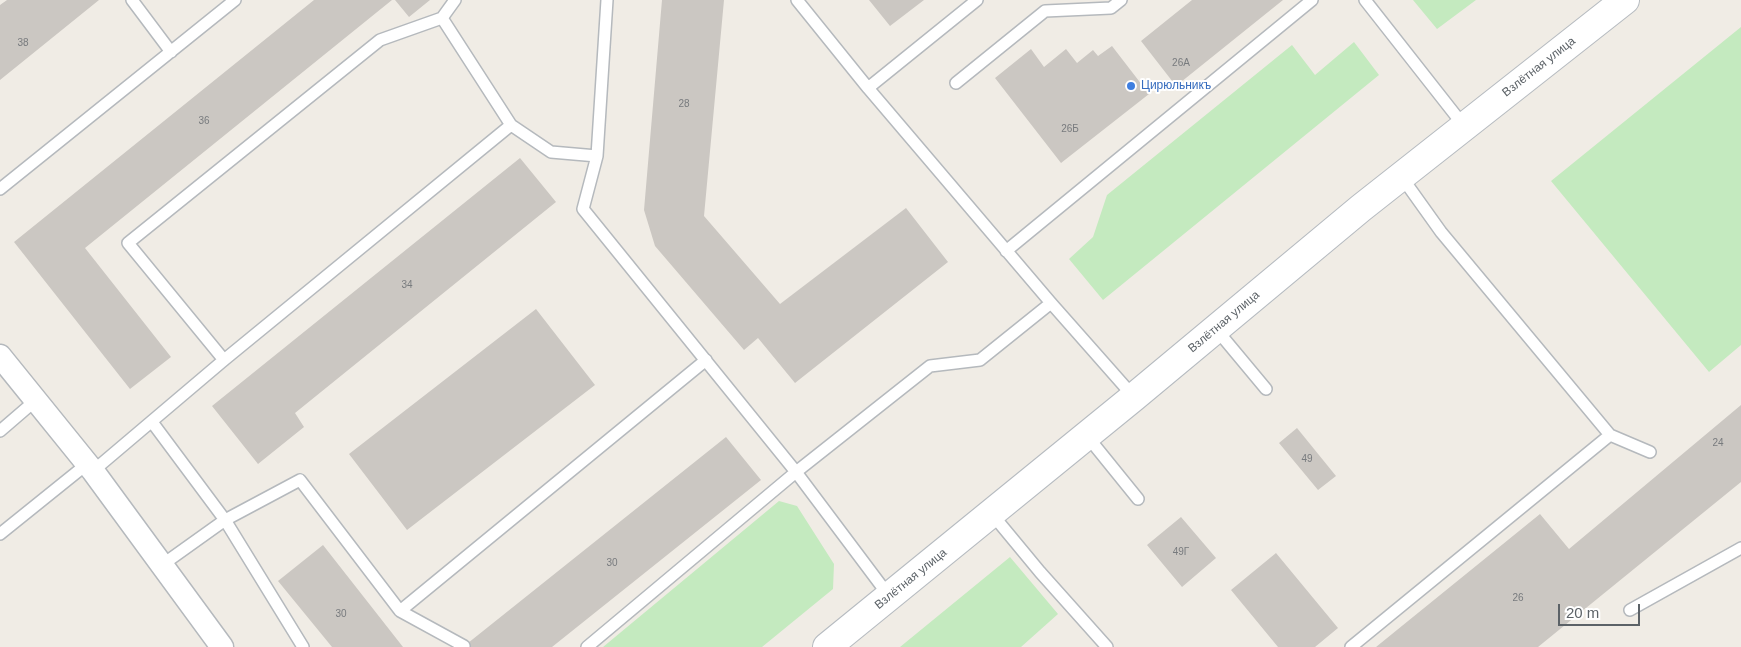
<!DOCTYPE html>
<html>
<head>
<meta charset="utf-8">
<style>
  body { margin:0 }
  #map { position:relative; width:1741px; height:647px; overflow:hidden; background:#f0ece5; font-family:Helvetica,sans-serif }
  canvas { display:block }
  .scale { position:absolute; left:1558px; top:604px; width:82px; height:22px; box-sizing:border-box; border:2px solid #5c6267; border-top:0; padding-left:6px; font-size:15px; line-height:18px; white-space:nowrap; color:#5c6267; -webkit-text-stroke:4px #fff; paint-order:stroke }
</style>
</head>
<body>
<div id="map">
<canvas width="1741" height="647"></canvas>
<div class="scale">20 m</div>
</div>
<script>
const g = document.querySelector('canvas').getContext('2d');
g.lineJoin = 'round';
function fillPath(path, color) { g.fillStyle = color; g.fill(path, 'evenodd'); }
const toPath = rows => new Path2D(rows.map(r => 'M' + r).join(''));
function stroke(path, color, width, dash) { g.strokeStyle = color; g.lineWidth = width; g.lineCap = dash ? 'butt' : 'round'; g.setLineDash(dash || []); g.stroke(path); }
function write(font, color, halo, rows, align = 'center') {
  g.font = font + ' Helvetica,sans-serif'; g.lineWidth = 4; g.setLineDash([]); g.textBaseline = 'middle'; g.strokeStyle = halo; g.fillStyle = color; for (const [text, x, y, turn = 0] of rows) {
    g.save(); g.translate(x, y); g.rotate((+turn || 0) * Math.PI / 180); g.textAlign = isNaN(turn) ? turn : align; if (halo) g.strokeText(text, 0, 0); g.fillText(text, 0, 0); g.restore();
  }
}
const green = toPath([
  [1413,0,1476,0,1437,29],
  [1741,27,1741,345,1709,372,1551,181],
  [1354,42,1379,75,1103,300,1069,259,1093,237,1107,195,1292,45,1315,75],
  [779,501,797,506,834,564,833,589,762,647,603,647],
  [1010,557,1058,614,1021,647,900,647]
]);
const building = toPath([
  [7,0,99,0,0,80,0,5],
  [314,0,392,0,85,248,171,357,130,389,14,242],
  [395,0,430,0,409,17],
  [662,0,724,0,704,216,780,304,906,208,948,262,795,383,758,338,744,350,655,246,644,210],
  [869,0,924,0,890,26],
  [1192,0,1283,0,1176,86,1141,41],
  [1112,46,1149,94,1061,163,995,78,1031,49,1044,67,1066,49,1077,63,1093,50,1098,56],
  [520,158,556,202,295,413,304,427,258,464,212,406],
  [536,309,595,385,407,530,349,454],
  [1741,405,1741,482,1538,647,1376,647,1540,514,1569,549],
  [1297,428,1336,476,1318,490,1279,443],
  [726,437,761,480,552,647,463,647],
  [1181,517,1216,558,1182,587,1147,545],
  [323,545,403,647,332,647,278,581],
  [1276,553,1338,628,1315,647,1278,647,1231,590]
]);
const lane = toPath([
  [132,0,171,52],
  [455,0,442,18,511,125,551,152,597,156],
  [607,0,597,156,583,209,796,472,889,596],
  [797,0,868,88,1051,303,1134,397],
  [1365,0,1464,126],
  [956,83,1045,11,1111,8,1121,0],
  [868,88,977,0],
  [0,189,235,0],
  [1006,251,1312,0],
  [1216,329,1266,389],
  [224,360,128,243,380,40,442,18],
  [152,422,225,520,303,647],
  [0,431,36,400],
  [1610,435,1650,452],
  [1087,436,1138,499],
  [93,471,224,360,511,125],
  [992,514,1040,572,1107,647],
  [0,534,87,464],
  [162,565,225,520,300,480,400,611,706,360],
  [1630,610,1741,548],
  [400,611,464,646],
  [587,647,796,472,930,366,980,360,1051,303],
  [1351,647,1610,435,1441,232,1401,176]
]);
const street = toPath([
  [0,356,93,471,222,647]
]);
const secondary = toPath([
  [827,647,1134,397,1361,208,1625,0]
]);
const markers = [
  [1131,86,5,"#3f7fe0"]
];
const numberNames = [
  ["38",23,43],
  ["26А",1181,63],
  ["28",684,104],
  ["36",204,121],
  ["26Б",1070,129],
  ["34",407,285],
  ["24",1718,443],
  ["49",1307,459],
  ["49Г",1181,552],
  ["30",612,563],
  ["26",1518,598],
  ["30",341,614]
];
const streetNames = [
  ["Взлётная улица",1539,67,-38],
  ["Взлётная улица",1224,322,-40],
  ["Взлётная улица",911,579,-39]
];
const shopNames = [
  ["Цирюльникъ",1141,86]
];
fillPath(green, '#c4eabf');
fillPath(building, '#cbc7c2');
stroke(lane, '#b5b9bd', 14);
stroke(street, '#b5b9bd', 25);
stroke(secondary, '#b6bbc0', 30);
stroke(lane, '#fff', 11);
stroke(street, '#fff', 22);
stroke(secondary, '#fff', 28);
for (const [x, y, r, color] of markers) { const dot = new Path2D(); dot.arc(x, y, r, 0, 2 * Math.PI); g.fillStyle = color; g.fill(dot); stroke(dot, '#fff', 2); }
write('10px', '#787b7e', null, numberNames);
write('12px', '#5c6267', '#fff', streetNames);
write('12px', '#366cbe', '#fff', shopNames, 'left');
</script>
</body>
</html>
